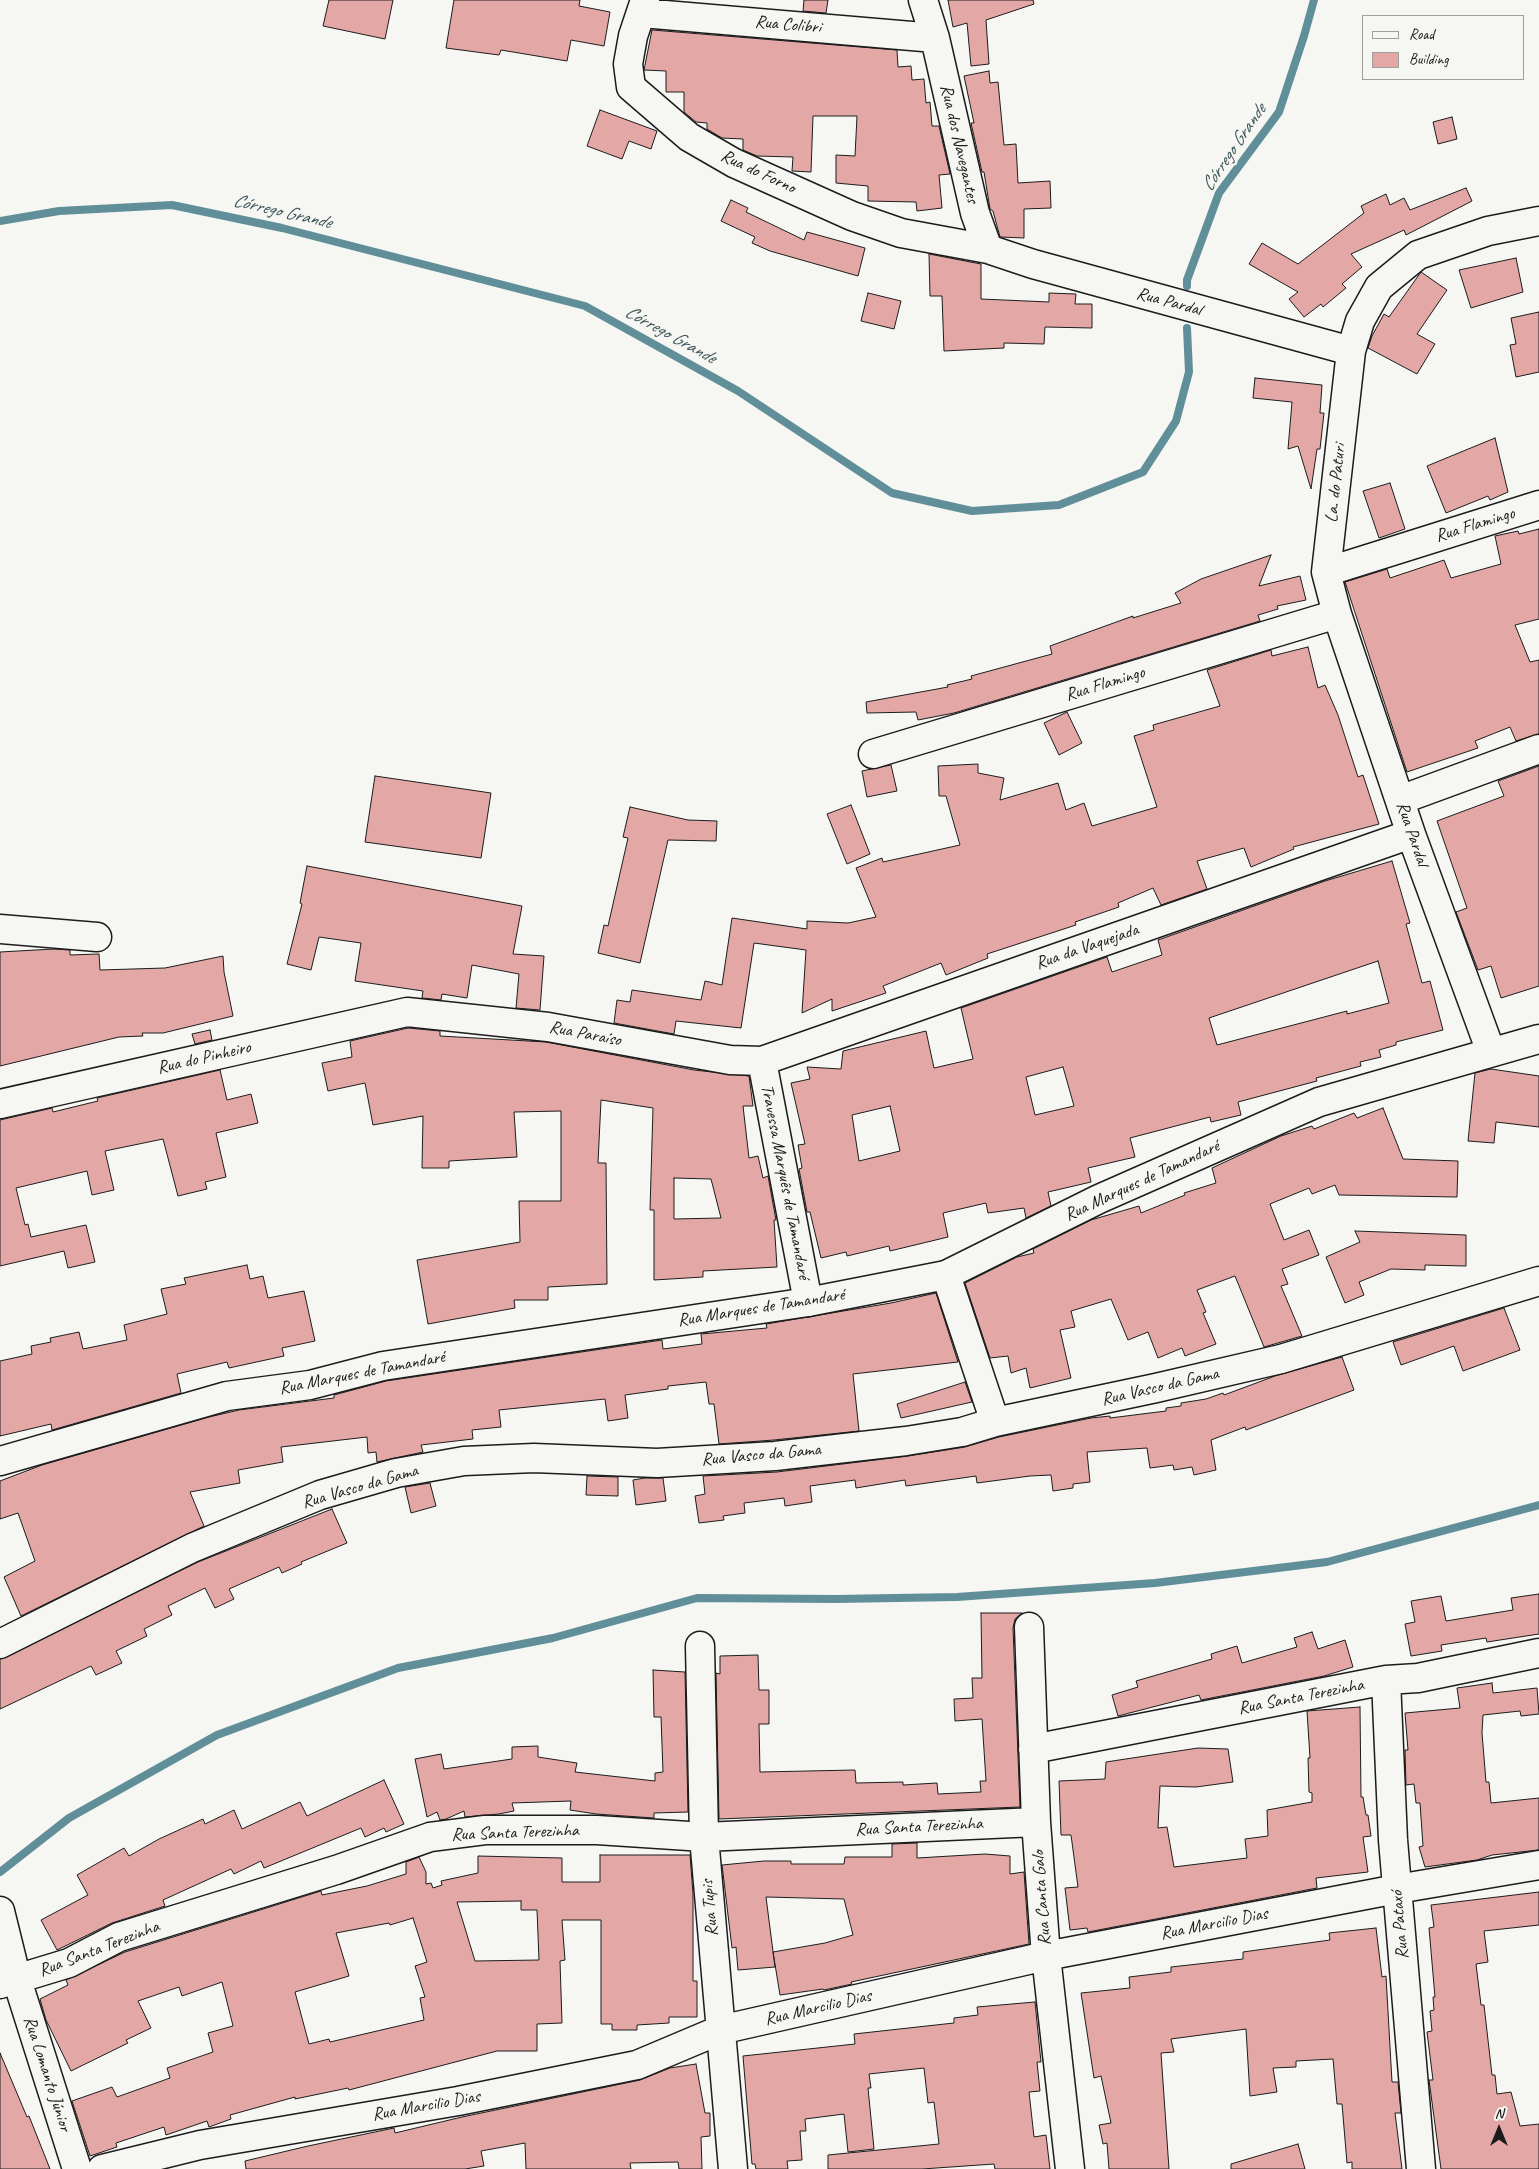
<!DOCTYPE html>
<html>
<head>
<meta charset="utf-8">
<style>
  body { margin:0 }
  #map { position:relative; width:1539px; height:2169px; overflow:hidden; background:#f6f6f2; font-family:Caveat,sans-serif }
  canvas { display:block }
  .legend { position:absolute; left:1362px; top:15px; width:162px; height:65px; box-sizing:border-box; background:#f6f6f2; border:1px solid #9f9f9c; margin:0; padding:6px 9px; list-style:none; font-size:15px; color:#1c1c1c }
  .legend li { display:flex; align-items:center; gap:10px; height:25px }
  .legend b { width:25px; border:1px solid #9f9f9c }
  .north { position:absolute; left:1474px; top:2104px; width:50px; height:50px; -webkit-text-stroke:4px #f6f6f2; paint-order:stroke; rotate:0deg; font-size:14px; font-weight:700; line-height:20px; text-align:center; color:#1c1c1c }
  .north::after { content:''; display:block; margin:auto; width:18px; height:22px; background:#1c1c1c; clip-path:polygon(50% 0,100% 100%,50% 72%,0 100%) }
</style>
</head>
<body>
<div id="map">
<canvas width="1539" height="2169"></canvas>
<ul class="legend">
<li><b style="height:6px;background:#f6f6f2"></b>Road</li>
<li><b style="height:14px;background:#e3a8a6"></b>Building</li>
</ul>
<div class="north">N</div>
</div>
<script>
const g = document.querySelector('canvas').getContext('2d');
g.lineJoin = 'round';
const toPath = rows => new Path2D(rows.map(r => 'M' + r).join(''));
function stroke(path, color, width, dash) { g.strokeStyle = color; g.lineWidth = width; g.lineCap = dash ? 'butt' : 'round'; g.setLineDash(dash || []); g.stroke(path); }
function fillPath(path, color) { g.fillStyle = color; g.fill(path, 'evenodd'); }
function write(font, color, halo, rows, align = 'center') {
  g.font = font + ' Caveat,sans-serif'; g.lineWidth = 5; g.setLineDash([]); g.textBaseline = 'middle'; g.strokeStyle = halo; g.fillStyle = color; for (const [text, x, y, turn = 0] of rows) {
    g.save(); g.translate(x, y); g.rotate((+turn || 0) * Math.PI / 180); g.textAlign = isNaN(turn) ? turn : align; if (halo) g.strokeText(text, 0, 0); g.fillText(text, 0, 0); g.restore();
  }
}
const stream = toPath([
  [0,221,59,211,172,205,282,228,585,306,738,391,892,493,972,511,1059,505,1143,472,1176,421,1189,372,1187,328],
  [1187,286,1187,280,1219,193,1279,112,1304,36,1314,0],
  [0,1872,69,1818,217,1735,398,1668,553,1638,697,1598,835,1599,957,1597,1155,1583,1327,1562,1539,1505]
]);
const building = toPath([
  [329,0,393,0,385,39,323,26,329,0],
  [454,0,580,0,579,6,610,12,604,46,571,40,567,61,501,50,499,55,446,48,454,0],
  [804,0,828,0,826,13,803,11,804,0],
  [948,0,1033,0,1034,4,986,20,989,64,971,66,967,23,953,27,948,0],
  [652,30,897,50,898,67,911,66,912,80,924,79,926,103,930,102,932,126,939,126,950,174,939,175,942,208,917,211,916,202,868,201,868,186,836,183,836,155,855,156,857,116,813,116,811,172,792,171,793,157,757,156,743,150,743,139,722,138,707,129,707,123,696,122,684,112,684,92,666,92,666,71,644,70,652,30],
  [989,71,990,83,998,82,1004,145,1016,144,1018,183,1050,181,1051,208,1024,209,1024,238,1000,237,993,211,990,209,984,172,982,172,971,123,974,123,964,76,989,71],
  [600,110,657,131,651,149,629,141,622,159,587,146,600,110],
  [1452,117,1457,139,1438,144,1433,122,1452,117],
  [1466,188,1472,201,1406,235,1404,230,1351,254,1362,267,1342,284,1346,288,1323,307,1321,304,1304,317,1289,299,1298,292,1249,264,1262,243,1298,264,1364,213,1361,206,1386,194,1390,205,1404,198,1410,210,1466,188],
  [731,200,748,208,746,212,804,240,807,232,865,248,858,276,770,251,752,243,755,237,721,221,731,200],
  [929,254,981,264,981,299,1049,302,1049,293,1076,294,1075,304,1092,304,1092,328,1045,327,1044,344,1004,343,1004,348,944,351,942,296,930,296,929,254],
  [1516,258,1523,292,1471,308,1459,270,1516,258],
  [1421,272,1447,290,1417,334,1435,344,1417,374,1368,348,1372,336,1384,314,1389,317,1421,272],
  [868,293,901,301,894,329,861,321,868,293],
  [1539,312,1539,372,1516,377,1510,345,1516,344,1511,318,1539,312],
  [1255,378,1322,385,1320,413,1324,413,1320,449,1317,449,1311,489,1298,446,1288,449,1292,402,1253,398,1255,378],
  [1495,438,1508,492,1490,500,1488,496,1446,513,1427,466,1495,438],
  [1390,483,1405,529,1379,538,1363,491,1390,483],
  [1539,529,1539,619,1515,625,1530,662,1539,660,1539,734,1516,741,1510,727,1475,741,1478,748,1407,772,1345,582,1387,569,1390,578,1444,560,1451,578,1501,564,1495,536,1518,531,1519,534,1539,529],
  [1271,555,1259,586,1300,576,1306,600,1277,606,1278,609,1258,615,1260,621,954,713,918,720,916,712,867,713,866,702,948,687,947,685,972,679,971,676,1052,654,1050,646,1133,616,1133,618,1181,603,1175,593,1201,579,1271,555],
  [1308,647,1318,688,1325,685,1338,715,1358,777,1363,775,1379,824,1293,847,1294,849,1251,867,1244,848,1197,861,1207,889,1161,905,1153,888,1118,903,1119,907,1075,922,1076,925,987,954,988,958,946,975,941,963,883,986,886,993,832,1011,832,999,802,1013,806,950,754,943,741,1028,676,1021,674,1034,614,1023,617,1000,630,1002,632,990,701,1000,705,981,722,985,732,918,807,929,807,921,848,923,876,917,856,868,882,858,883,862,960,845,946,796,939,796,938,766,978,764,978,773,1004,778,1000,800,1058,783,1066,810,1084,803,1092,826,1157,807,1134,736,1154,730,1153,725,1220,706,1207,670,1271,650,1272,656,1308,647],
  [1067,712,1082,743,1059,755,1044,723,1067,712],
  [891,765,897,791,867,797,862,771,891,765],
  [1539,766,1539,986,1501,998,1491,966,1478,970,1456,912,1467,908,1437,821,1504,796,1498,781,1539,766],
  [375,776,491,793,481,858,365,842,375,776],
  [851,805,870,854,847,864,827,814,851,805],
  [630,807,688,820,717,821,716,841,668,840,640,963,598,953,604,925,608,926,628,838,623,837,630,807],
  [1392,861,1410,923,1406,924,1422,983,1430,981,1443,1030,1396,1042,1396,1045,1379,1050,1381,1057,1360,1062,1361,1066,1316,1078,1317,1081,1238,1102,1241,1115,1211,1122,1210,1117,1130,1138,1135,1157,1088,1168,1091,1182,1048,1192,1051,1206,1026,1218,1024,1208,988,1213,986,1203,943,1213,948,1237,890,1251,889,1246,847,1256,846,1252,821,1258,810,1212,807,1212,799,1169,802,1168,798,1145,805,1144,791,1083,810,1079,807,1067,841,1069,843,1051,926,1031,934,1068,973,1059,961,1008,1107,957,1112,972,1162,955,1158,940,1325,881,1392,861],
  [1378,961,1389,1003,1347,1014,1347,1011,1217,1045,1209,1018,1378,961],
  [1063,1067,1074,1106,1035,1115,1026,1077,1063,1067],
  [890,1106,900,1151,859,1161,852,1115,890,1106],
  [307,866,522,906,513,954,544,956,540,1010,516,1008,519,974,472,965,467,998,442,994,441,1000,422,998,423,991,355,981,361,943,319,937,311,970,287,964,302,904,300,903,307,866],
  [54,949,70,950,70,955,99,954,100,970,165,968,223,956,224,972,233,1016,163,1033,142,1033,143,1036,119,1037,0,1066,0,952,54,949],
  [408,1028,440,1031,440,1036,546,1042,694,1070,749,1076,753,1106,743,1106,749,1158,758,1156,763,1178,768,1176,776,1220,774,1220,777,1267,703,1271,703,1277,654,1280,654,1210,650,1210,653,1108,601,1100,598,1163,606,1163,607,1284,548,1287,548,1300,514,1300,515,1308,428,1324,417,1260,520,1242,519,1201,561,1201,561,1111,514,1112,517,1157,449,1161,449,1168,422,1168,423,1116,373,1125,365,1083,328,1091,322,1063,352,1057,350,1041,408,1028],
  [674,1178,711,1179,721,1218,674,1219,674,1178],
  [210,1030,212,1040,195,1044,192,1034,210,1030],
  [1491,1069,1539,1076,1539,1127,1496,1122,1494,1143,1468,1141,1475,1073,1491,1069],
  [220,1070,227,1100,251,1094,258,1123,216,1133,226,1177,205,1182,207,1189,178,1196,163,1139,105,1151,114,1190,92,1195,87,1171,16,1188,25,1225,28,1224,31,1237,86,1225,95,1262,68,1268,64,1251,0,1266,0,1120,52,1108,53,1112,98,1101,97,1098,220,1070],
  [1383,1108,1403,1159,1458,1161,1457,1197,1339,1195,1335,1185,1312,1194,1309,1188,1270,1204,1284,1240,1309,1230,1319,1255,1282,1269,1288,1284,1281,1286,1302,1336,1264,1347,1235,1276,1197,1290,1206,1312,1203,1313,1216,1344,1185,1356,1182,1348,1158,1358,1148,1332,1128,1340,1111,1299,1071,1311,1075,1327,1060,1330,1071,1378,1030,1388,1026,1368,1011,1373,1008,1356,990,1358,965,1283,1017,1257,1034,1253,1033,1249,1091,1220,1139,1206,1141,1213,1185,1195,1184,1193,1216,1183,1212,1168,1281,1136,1312,1126,1314,1129,1354,1113,1357,1118,1383,1108],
  [1355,1231,1466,1235,1466,1266,1425,1265,1425,1270,1391,1269,1359,1282,1364,1295,1345,1303,1326,1257,1360,1242,1355,1231],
  [247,1265,250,1279,263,1276,268,1298,304,1291,315,1341,282,1348,284,1356,229,1368,227,1362,177,1374,181,1393,52,1430,51,1424,0,1436,0,1361,32,1354,31,1346,51,1342,50,1338,79,1332,83,1349,127,1340,124,1325,167,1314,161,1289,186,1284,184,1278,247,1265],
  [936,1293,958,1362,853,1374,859,1431,774,1440,719,1444,714,1404,709,1404,706,1382,668,1386,668,1389,625,1395,628,1418,608,1421,605,1399,499,1410,501,1427,472,1430,473,1439,421,1445,423,1452,377,1462,376,1452,368,1453,367,1437,281,1447,283,1462,238,1470,240,1483,190,1492,204,1526,21,1616,4,1577,35,1561,18,1513,0,1519,0,1481,42,1465,209,1417,239,1410,334,1398,334,1395,386,1381,662,1340,663,1349,702,1344,701,1334,767,1328,766,1324,891,1303,936,1293],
  [1504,1308,1520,1350,1463,1371,1454,1346,1401,1365,1393,1342,1504,1308],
  [1342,1357,1354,1390,1246,1430,1245,1427,1211,1440,1216,1470,1194,1475,1192,1467,1174,1470,1173,1465,1150,1468,1147,1448,1087,1452,1090,1482,1073,1484,1073,1488,1053,1491,1051,1475,1030,1476,977,1483,976,1476,906,1486,905,1480,856,1488,855,1480,810,1486,812,1502,785,1506,784,1498,744,1503,745,1513,723,1516,724,1520,699,1523,695,1496,705,1494,703,1476,777,1472,908,1456,965,1447,999,1437,1091,1418,1110,1416,1110,1418,1166,1411,1166,1408,1181,1406,1181,1403,1206,1399,1223,1393,1224,1395,1275,1376,1342,1357],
  [965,1382,972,1402,901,1418,897,1404,965,1382],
  [587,1476,618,1477,618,1496,586,1495,587,1476],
  [645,1478,663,1478,666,1501,636,1505,633,1480,645,1478],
  [430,1483,436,1506,411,1513,405,1487,430,1483],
  [332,1509,347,1543,301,1562,302,1564,282,1573,279,1567,229,1589,234,1599,215,1608,205,1588,168,1606,172,1615,144,1629,147,1636,116,1651,122,1663,96,1675,91,1666,0,1709,0,1659,198,1562,332,1509],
  [1539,1594,1539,1634,1487,1642,1486,1638,1441,1645,1442,1651,1411,1656,1405,1624,1415,1622,1411,1601,1441,1596,1446,1621,1513,1610,1511,1598,1539,1594],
  [981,1613,1022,1613,1015,1619,1013,1628,1020,1807,719,1819,716,1673,720,1674,720,1656,758,1655,759,1690,769,1690,769,1724,759,1724,760,1772,855,1770,856,1783,903,1782,903,1785,937,1783,938,1794,981,1792,980,1781,986,1781,982,1719,955,1721,954,1699,973,1698,972,1678,982,1678,981,1613],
  [1312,1632,1318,1649,1345,1640,1353,1667,1324,1676,1201,1700,1199,1695,1118,1716,1112,1695,1138,1687,1136,1681,1212,1659,1211,1654,1237,1646,1242,1663,1297,1647,1294,1638,1312,1632],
  [653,1670,685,1672,688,1812,654,1813,654,1818,596,1814,570,1810,571,1801,512,1803,514,1811,499,1814,465,1817,464,1811,446,1819,440,1820,437,1812,427,1817,415,1759,441,1754,444,1769,512,1759,512,1747,538,1746,538,1757,577,1763,575,1772,655,1781,655,1773,663,1772,661,1717,654,1717,653,1670],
  [1492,1683,1493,1693,1537,1688,1539,1714,1521,1716,1520,1711,1483,1715,1482,1733,1486,1782,1489,1782,1491,1803,1539,1798,1539,1850,1492,1855,1477,1860,1425,1867,1419,1847,1423,1846,1420,1803,1416,1803,1414,1784,1406,1785,1405,1750,1408,1750,1405,1713,1460,1708,1457,1688,1492,1683],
  [1360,1707,1361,1797,1363,1797,1366,1815,1368,1815,1371,1836,1363,1837,1368,1872,1316,1878,1317,1888,1088,1932,1087,1928,1070,1930,1065,1888,1078,1887,1071,1835,1061,1835,1059,1781,1105,1779,1106,1762,1198,1748,1228,1749,1233,1782,1196,1787,1160,1786,1158,1828,1167,1827,1174,1867,1247,1858,1245,1839,1268,1836,1267,1810,1312,1802,1312,1793,1309,1792,1308,1758,1310,1758,1307,1711,1360,1707],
  [384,1780,404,1824,386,1832,384,1828,365,1837,361,1828,264,1868,261,1861,234,1874,231,1869,163,1900,165,1906,112,1923,57,1950,41,1920,88,1895,77,1875,124,1848,129,1856,159,1839,203,1819,205,1824,234,1810,242,1829,300,1802,307,1816,384,1780],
  [917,1843,917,1858,985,1854,1010,1856,1010,1874,1024,1872,1029,1944,851,1982,852,1984,824,1990,823,1989,780,1995,773,1952,825,1943,853,1935,844,1899,766,1897,775,1967,738,1970,736,1947,732,1948,722,1865,764,1861,791,1861,791,1864,844,1864,845,1857,892,1857,892,1844,917,1843],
  [600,1855,690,1855,693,1894,693,1981,697,1981,697,2017,669,2017,669,2023,637,2025,637,2030,612,2030,612,2024,601,2024,601,1920,562,1920,565,1960,560,1961,562,2023,537,2024,537,2051,497,2051,349,2090,348,2088,295,2099,295,2097,230,2115,231,2119,209,2127,207,2121,166,2135,164,2127,116,2143,117,2147,90,2156,72,2101,112,2087,117,2097,170,2078,167,2068,213,2052,208,2033,233,2026,222,1982,182,1996,179,1987,138,2001,151,2028,126,2040,128,2043,71,2071,46,2020,40,1999,68,1985,66,1980,125,1952,321,1891,322,1895,367,1886,406,1874,406,1862,419,1857,426,1872,426,1884,431,1883,433,1888,442,1885,441,1881,478,1873,478,1856,562,1858,562,1882,600,1882,600,1855],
  [521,1901,521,1910,537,1910,539,1960,475,1961,457,1902,521,1901],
  [413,1918,427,1962,415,1966,425,1997,420,1998,424,2020,330,2042,329,2039,309,2044,295,1992,349,1976,336,1933,389,1923,390,1925,413,1918],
  [1539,1892,1539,1925,1484,1931,1488,1962,1476,1964,1481,2005,1484,2005,1492,2075,1495,2075,1497,2094,1511,2092,1520,2126,1539,2124,1539,2169,1441,2169,1429,2080,1433,2080,1427,2032,1432,2031,1430,2011,1434,2010,1433,1997,1435,1997,1429,1928,1434,1927,1431,1905,1539,1892],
  [1376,1928,1382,1977,1386,1976,1392,2082,1398,2082,1401,2113,1395,2113,1402,2169,1352,2169,1352,2162,1347,2163,1342,2104,1337,2104,1333,2059,1296,2061,1296,2067,1273,2068,1277,2092,1250,2096,1246,2029,1171,2039,1174,2052,1161,2053,1169,2169,1109,2169,1107,2143,1103,2144,1099,2125,1111,2123,1101,2076,1094,2078,1081,1993,1130,1988,1129,1977,1171,1972,1171,1967,1243,1959,1243,1952,1330,1940,1329,1933,1376,1928],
  [1035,2002,1041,2062,1037,2062,1040,2091,1029,2092,1034,2137,1046,2135,1050,2169,995,2169,994,2164,922,2169,828,2169,828,2155,939,2144,934,2102,928,2103,924,2068,869,2074,871,2088,868,2088,874,2149,848,2152,844,2114,805,2119,806,2131,800,2131,802,2160,787,2161,788,2169,756,2169,755,2164,752,2164,743,2056,855,2044,854,2034,954,2023,954,2018,978,2015,977,2007,1035,2002],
  [0,2053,27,2117,29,2116,50,2169,0,2169,0,2053],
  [696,2064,705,2113,710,2113,710,2136,701,2137,702,2169,679,2169,678,2162,630,2163,631,2169,526,2169,525,2143,481,2151,484,2166,465,2169,246,2169,245,2161,308,2146,394,2128,395,2133,462,2117,640,2080,670,2068,696,2064],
  [1298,2144,1305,2169,1231,2169,1231,2164,1298,2144]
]);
const street = toPath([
  [645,0,633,36,628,64,631,87,689,137,734,163,852,216,901,233,988,249,1033,264,1351,351],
  [923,0,935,38,975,213,988,249],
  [642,13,935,38],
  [1326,572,1539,505],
  [873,754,1337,614],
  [1400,800,1539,749],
  [0,929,97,937],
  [1491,1052,1411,834,1337,614,1326,572,1351,351,1360,321,1379,287,1418,255,1488,231,1539,221],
  [762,1061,808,1302],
  [0,1104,407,1012,548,1027,730,1060,762,1061,1411,834],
  [946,1275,995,1422],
  [1029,1627,1036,1822,1046,1956,1070,2169],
  [0,1644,192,1548,320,1495,396,1473,464,1461,534,1458,657,1463,775,1456,906,1441,962,1432,995,1422,1156,1388,1281,1359,1539,1281],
  [700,1646,704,1837,733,2169],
  [1386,1680,1393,1840,1421,2169],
  [1033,1749,1386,1680,1418,1678,1539,1653],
  [0,1911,17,1980,77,2169],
  [0,1984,69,1963,119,1937,336,1870,430,1837,485,1830,597,1830,704,1837,1036,1822],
  [102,2169,200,2145,458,2101,637,2065,720,2030,1046,1956,1397,1889,1539,1865]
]);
const secondary = toPath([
  [0,1461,227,1396,310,1385,383,1366,808,1302,946,1275,1099,1199,1319,1102,1539,1039]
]);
const streetNames = [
  ["Rua Colibri",788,25,5],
  ["Rua dos Navegantes",959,144,77],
  ["Rua do Forno",758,172,25],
  ["Rua Pardal",1169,302,15],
  ["La. do Paturi",1336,483,-84],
  ["Rua Flamingo",1475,525,-17],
  ["Rua Flamingo",1105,684,-17],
  ["Rua Pardal",1412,834,71],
  ["Rua da Vaquejada",1087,947,-19],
  ["Rua Paraíso",585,1034,11],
  ["Rua do Pinheiro",204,1058,-13],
  ["Rua Marques de Tamandaré",1142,1181,-25],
  ["Travessa Marquês de Tamandaré",785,1182,79],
  ["Rua Marques de Tamandaré",761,1308,-9],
  ["Rua Marques de Tamandaré",362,1373,-11],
  ["Rua Vasco da Gama",1160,1387,-13],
  ["Rua Vasco da Gama",761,1455,-5],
  ["Rua Vasco da Gama",360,1487,-16],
  ["Rua Santa Terezinha",1301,1697,-11],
  ["Rua Santa Terezinha",919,1827,-3],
  ["Rua Santa Terezinha",515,1833,-2],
  ["Rua Canta Galo",1042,1898,-94],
  ["Rua Tupis",710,1908,-95],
  ["Rua Marcilio Dias",1214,1924,-11],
  ["Rua Pataxó",1400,1925,-95],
  ["Rua Santa Terezinha",99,1949,-21],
  ["Rua Marcilio Dias",818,2008,-13],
  ["Rua Lomanto Júnior",47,2074,72],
  ["Rua Marcilio Dias",426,2106,-10]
];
const waterNames = [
  ["Córrego Grande",1234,148,-56],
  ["Córrego Grande",282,212,13],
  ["Córrego Grande",670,335,29]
];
stroke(stream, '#608f99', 8);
fillPath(building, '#e3a8a6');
stroke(building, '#1c1c1c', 1);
stroke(street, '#1c1c1c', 31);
stroke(secondary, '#1c1c1c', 31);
stroke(street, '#f6f6f2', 28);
stroke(secondary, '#f6f6f2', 28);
write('18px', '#1c1c1c', '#f6f6f2', streetNames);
write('italic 19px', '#3e565b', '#f6f6f2', waterNames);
</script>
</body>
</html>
